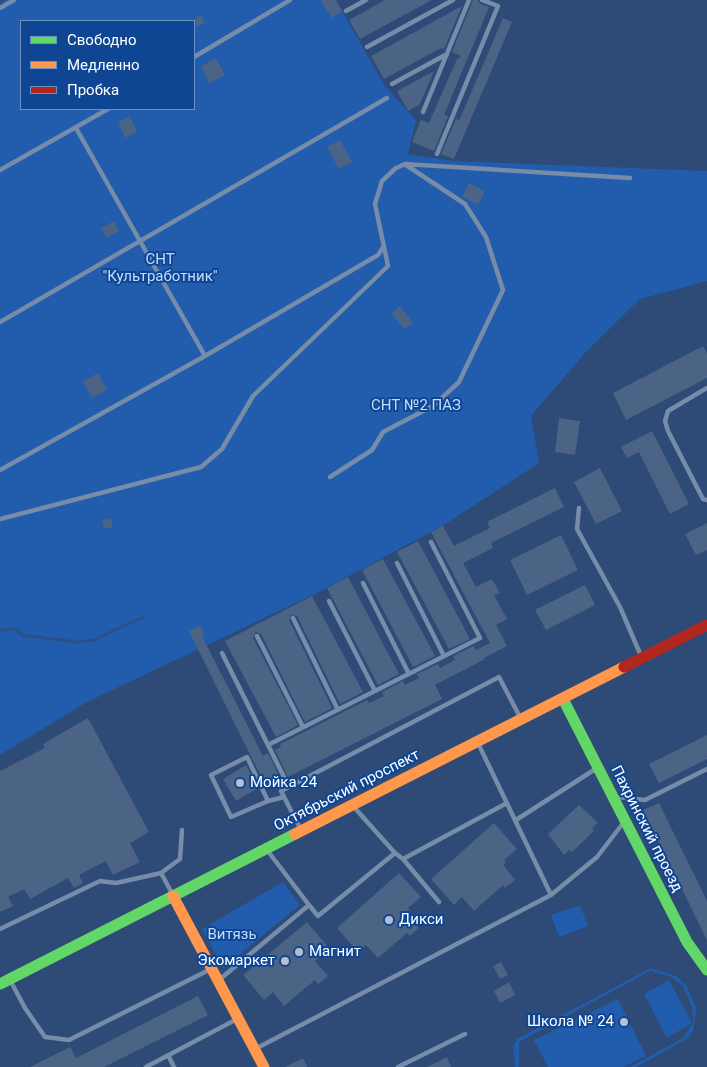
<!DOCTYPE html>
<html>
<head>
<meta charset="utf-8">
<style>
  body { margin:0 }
  #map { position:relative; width:707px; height:1067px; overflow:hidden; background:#2d4b76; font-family:Roboto,sans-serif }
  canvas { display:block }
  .legend { position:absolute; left:20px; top:20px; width:175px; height:90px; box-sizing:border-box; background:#0f4694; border:1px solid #6f90bf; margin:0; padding:6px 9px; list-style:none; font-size:15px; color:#fff }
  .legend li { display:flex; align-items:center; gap:10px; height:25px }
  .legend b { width:25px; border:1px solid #6f90bf }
</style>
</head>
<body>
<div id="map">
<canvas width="707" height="1067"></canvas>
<ul class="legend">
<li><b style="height:6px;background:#63d668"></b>Свободно</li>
<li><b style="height:6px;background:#ff974d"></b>Медленно</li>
<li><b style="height:6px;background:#b3261e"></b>Пробка</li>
</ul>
</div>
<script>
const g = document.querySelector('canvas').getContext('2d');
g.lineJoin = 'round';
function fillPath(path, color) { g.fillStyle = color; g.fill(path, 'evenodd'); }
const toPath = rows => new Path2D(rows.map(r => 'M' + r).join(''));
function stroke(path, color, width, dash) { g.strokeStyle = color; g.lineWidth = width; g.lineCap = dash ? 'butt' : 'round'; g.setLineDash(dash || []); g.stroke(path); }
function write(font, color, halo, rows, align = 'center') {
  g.font = font + ' Roboto,sans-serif'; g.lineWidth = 4; g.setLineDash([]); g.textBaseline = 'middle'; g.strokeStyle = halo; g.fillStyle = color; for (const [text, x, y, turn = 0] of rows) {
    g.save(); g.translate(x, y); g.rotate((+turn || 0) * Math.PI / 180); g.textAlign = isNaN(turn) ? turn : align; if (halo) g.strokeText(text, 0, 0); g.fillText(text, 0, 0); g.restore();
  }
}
const green = toPath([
  [6,0,336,0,384,85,416,120,408,154,454,161,707,171,707,281,640,299,586,352,531,416,539,463,444,525,319,592,85,703,0,755,0,3],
  [21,21,194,21,194,109,21,109],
  [283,882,300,905,223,968,202,929],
  [580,905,588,926,559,937,551,915],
  [651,968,676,976,687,986,696,1008,693,1031,688,1038,637,1067,630,1067,683,1038,693,1022,692,1008,683,986,671,977,650,971,519,1042,519,1067,515,1067,513,1047,517,1039],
  [669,980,692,1023,667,1038,644,994],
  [618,999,646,1056,623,1067,548,1067,534,1040]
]);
const stream = toPath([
  [0,630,15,629,23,635,76,642,94,640,143,617]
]);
const building = toPath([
  [320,0,336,0,342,11,332,18],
  [385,0,432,0,360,39,349,20],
  [473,0,478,0,480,4,489,7,444,115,448,116,434,151,412,142,421,120,429,123,457,59,461,56,452,52],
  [462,6,444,49,441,48,384,79,371,56],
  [201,15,205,22,197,27,193,20],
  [503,18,512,22,454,159,441,154,456,119,459,121],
  [216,58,225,75,209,83,201,66],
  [434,71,420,104,408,111,397,91],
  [130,116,137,132,125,138,118,122],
  [340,140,352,162,339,169,327,147],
  [469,183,485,191,478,205,462,197],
  [114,221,119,231,107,238,101,228],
  [400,306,413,323,404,329,391,313],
  [703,346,707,353,707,378,626,420,613,393],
  [98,373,107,390,92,398,83,381],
  [559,418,580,421,575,455,555,452],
  [652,431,689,504,670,514,639,452,627,458,621,447],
  [600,468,622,511,596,524,574,482],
  [555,488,564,507,491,543,493,548,463,563,476,587,492,579,500,593,494,595,507,619,496,625,507,646,484,658,485,659,435,685,442,699,288,777,275,750,281,747,280,744,367,700,369,703,384,696,382,692,403,681,405,685,419,678,417,674,438,664,440,668,455,660,453,656,474,646,476,650,490,643,431,532,443,526,454,546,490,528,487,522],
  [111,518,113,527,104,529,102,520],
  [707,523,707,550,696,555,685,534],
  [561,535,578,570,527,595,510,560],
  [418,541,470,639,449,649,397,552],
  [383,559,435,656,413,667,362,570],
  [348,577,399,674,378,685,327,588],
  [585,585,595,605,546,630,535,610],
  [312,596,363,692,340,704,297,616,291,615,289,620,332,708,305,722,261,634,256,632,253,638,298,725,276,737,225,641],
  [200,625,205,634,202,636,263,756,268,753,281,780,267,789,189,631],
  [88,718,149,832,130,843,140,862,113,875,106,861,79,875,83,883,74,888,68,878,30,899,24,889,8,897,13,906,0,912,0,771,45,748,43,744],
  [707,735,707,759,659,783,649,764],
  [246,765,258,788,236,801,223,779],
  [659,803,707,901,707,940,643,810],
  [579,805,598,823,592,828,594,831,572,852,569,850,564,855,548,834],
  [494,823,517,849,504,860,506,862,503,865,515,880,505,888,503,885,474,911,462,897,454,905,431,879],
  [399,873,421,897,408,908,410,910,406,913,419,928,410,936,407,933,378,958,366,945,358,952,337,928],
  [307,922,328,947,317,956,319,958,315,961,328,976,318,984,315,980,284,1006,273,992,264,1000,243,975],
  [501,962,508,975,500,979,493,966],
  [509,982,515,995,500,1003,494,991],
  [198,996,208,1015,104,1067,30,1067,70,1047,76,1058],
  [447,1057,451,1067,427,1067],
  [303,1058,307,1067,285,1067]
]);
const lane = toPath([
  [0,8,14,0],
  [346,11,366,0],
  [367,47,453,0],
  [194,57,290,0],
  [392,84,447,54],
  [423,112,469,0],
  [76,128,205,356],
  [437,154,498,6,482,0],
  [0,170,108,109],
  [0,322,387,98],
  [707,388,668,411,665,421,668,431,703,499,707,500],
  [0,470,205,356,378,255,384,246],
  [330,477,372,450,383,432,433,406,459,382,503,290,486,237,465,204,406,165],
  [579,508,577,529,620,607,641,656],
  [0,519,201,467,222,449,253,396,388,266,375,204,382,181,396,168,405,164,630,178],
  [397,563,444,656],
  [363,583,409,674],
  [329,601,375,691],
  [293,618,338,710],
  [257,636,303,727],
  [222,653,289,787],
  [268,745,480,638,431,542],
  [617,797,645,800,707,769],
  [268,801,247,757,211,775,231,817,268,801,284,797],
  [353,806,395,853,403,859,439,902],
  [516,820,597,768],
  [301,830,281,791,499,677,521,719],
  [267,850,309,905],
  [403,859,507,803],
  [173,895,161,873,180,859,182,830],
  [551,895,597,857,624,822],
  [0,929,100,881,116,883,161,873],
  [10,980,25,1008,45,1037,69,1040,211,969],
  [219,980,309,905,318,916,395,853],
  [255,1049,551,895,478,743],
  [168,1055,174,1067],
  [146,1067,237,1019],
  [398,1067,465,1034]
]);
const fast = toPath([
  [563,699,687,942,707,970],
  [0,984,295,834]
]);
const slow = toPath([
  [295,834,624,667],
  [173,896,264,1067]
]);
const jam = toPath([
  [624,667,707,625]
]);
const markers = [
  [240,783,5,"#b6c0cf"],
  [389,920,5,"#b6c0cf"],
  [299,952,5,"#b6c0cf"],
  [285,961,5,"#b6c0cf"],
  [624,1022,5,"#b6c0cf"]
];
const parkNames = [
  ["СНТ",160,260],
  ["\"Культработник\"",160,277],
  ["СНТ №2 ПАЗ",416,406],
  ["Витязь",232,935]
];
const poiNames = [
  ["Мойка 24",250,783],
  ["Дикси",399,920],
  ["Магнит",309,952],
  ["Экомаркет",275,961,"right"],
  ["Школа № 24",614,1022,"right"]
];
const streetNames = [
  ["Октябрьский проспект",347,791,-27],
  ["Пахринский проезд",646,829,63]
];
fillPath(green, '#225cac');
stroke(stream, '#285089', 3);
fillPath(building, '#4b6385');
stroke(lane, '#768ca9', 4.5);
stroke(fast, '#63d668', 11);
stroke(slow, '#ff974d', 11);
stroke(jam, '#b3261e', 11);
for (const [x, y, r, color] of markers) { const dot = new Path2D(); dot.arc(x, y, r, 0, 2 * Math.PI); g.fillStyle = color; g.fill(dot); stroke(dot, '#0f4694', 2); }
write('15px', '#c4ddfe', '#0f4694', parkNames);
write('15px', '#fff', '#0f4694', poiNames, 'left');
write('15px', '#fff', '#0f4694', streetNames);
</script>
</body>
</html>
